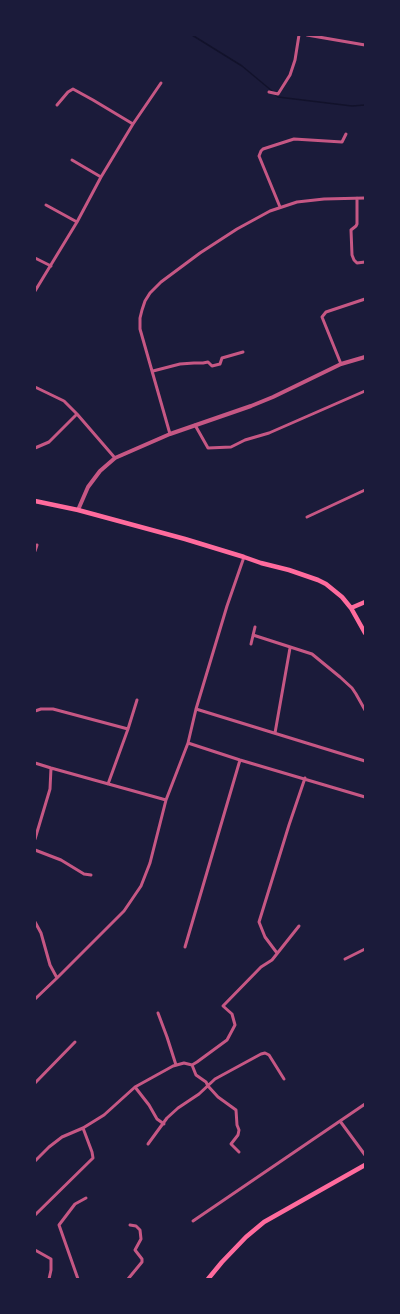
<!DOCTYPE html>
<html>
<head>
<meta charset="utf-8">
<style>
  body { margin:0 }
  #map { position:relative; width:400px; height:1314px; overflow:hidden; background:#1b1b3a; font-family:"Alegreya Sans",sans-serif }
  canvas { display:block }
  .frame { position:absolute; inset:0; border:36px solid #1b1b3a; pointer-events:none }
</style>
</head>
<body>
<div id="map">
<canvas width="400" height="1314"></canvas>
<div class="frame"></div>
</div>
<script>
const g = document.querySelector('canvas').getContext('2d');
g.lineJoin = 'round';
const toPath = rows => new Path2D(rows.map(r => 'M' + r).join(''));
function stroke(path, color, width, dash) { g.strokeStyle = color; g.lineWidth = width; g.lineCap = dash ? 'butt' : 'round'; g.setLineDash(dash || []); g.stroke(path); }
const stream = toPath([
  [192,35,242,66,272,91],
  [276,95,278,97,352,106,365,105]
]);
const minor = toPath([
  [307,35,365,45],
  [269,92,278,94,290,75,295,60,299,35],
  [57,105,68,92,73,89,93,100,133,124],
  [72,160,101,177],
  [357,198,357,224,356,226,351,230,352,255,354,260,357,263,365,262],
  [46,205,77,222],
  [280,207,259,156,261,151,263,149,294,139,342,142,346,134],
  [35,258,51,266],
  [35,291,77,222,101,177,133,124,161,83],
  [341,364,322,317,326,312,365,299],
  [153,371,180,364,194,363,203,363,208,362,212,366,220,364,222,358,243,352],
  [35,387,64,401,77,414,115,458],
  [195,425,208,448,231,447,245,440,269,433,365,391],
  [170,434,140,329,140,318,142,310,145,301,150,293,161,282,200,253,237,229,270,211,297,202,324,199,365,198],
  [35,448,49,442,77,414],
  [307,517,365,490],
  [35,551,37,545],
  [253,635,312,654,340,677,352,688,356,694,365,710],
  [251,644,255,627],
  [196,709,365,761],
  [35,711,41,709,53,709,128,729],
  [275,733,290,648],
  [188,743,240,760,365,797],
  [35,763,51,768,166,800],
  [108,784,128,729,137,700],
  [35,839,50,789,51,768],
  [35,850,61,860,84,874,91,875],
  [35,922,41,933,50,965,57,978],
  [185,947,240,760],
  [277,953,265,937,259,922,289,825,305,778],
  [345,959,365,949],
  [35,999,57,978,124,911,141,886,150,863,166,800,188,743,196,709,227,606,244,557],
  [158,1013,167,1037,176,1065],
  [192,1065,196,1075,206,1082,208,1086,218,1097,236,1110,237,1125,239,1130,238,1135,231,1144,239,1152],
  [35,1083,75,1042],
  [135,1087,149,1105,157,1119,164,1124],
  [340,1121,365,1155],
  [148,1144,167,1118,178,1108,199,1094,215,1079,261,1054,265,1053,269,1055,284,1079],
  [35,1161,49,1147,62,1137,83,1128,104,1115,135,1087,173,1066,184,1063,192,1065,197,1062,227,1040,235,1025,232,1014,223,1006,261,967,272,960,299,926],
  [35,1215,93,1158,92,1152,83,1128],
  [193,1221,365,1104],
  [35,1250,51,1259,51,1270,49,1279],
  [78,1279,59,1225,75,1204,86,1198],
  [128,1279,142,1262,142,1259,135,1250,141,1239,140,1230,136,1226,130,1225]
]);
const tertiary = toPath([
  [78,510,88,487,100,471,115,458,170,434,251,406,273,397,341,364,365,357]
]);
const secondary = toPath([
  [35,501,78,510,185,539,244,557,261,563,289,570,318,580,326,584,342,597,351,608,365,633],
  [351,608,365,602],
  [208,1279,222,1262,246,1237,264,1222,365,1165]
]);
stroke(stream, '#12122b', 1.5);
stroke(minor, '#c65784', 3);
stroke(tertiary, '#c65784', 4);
stroke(secondary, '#ff6b9d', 4.5);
</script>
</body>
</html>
